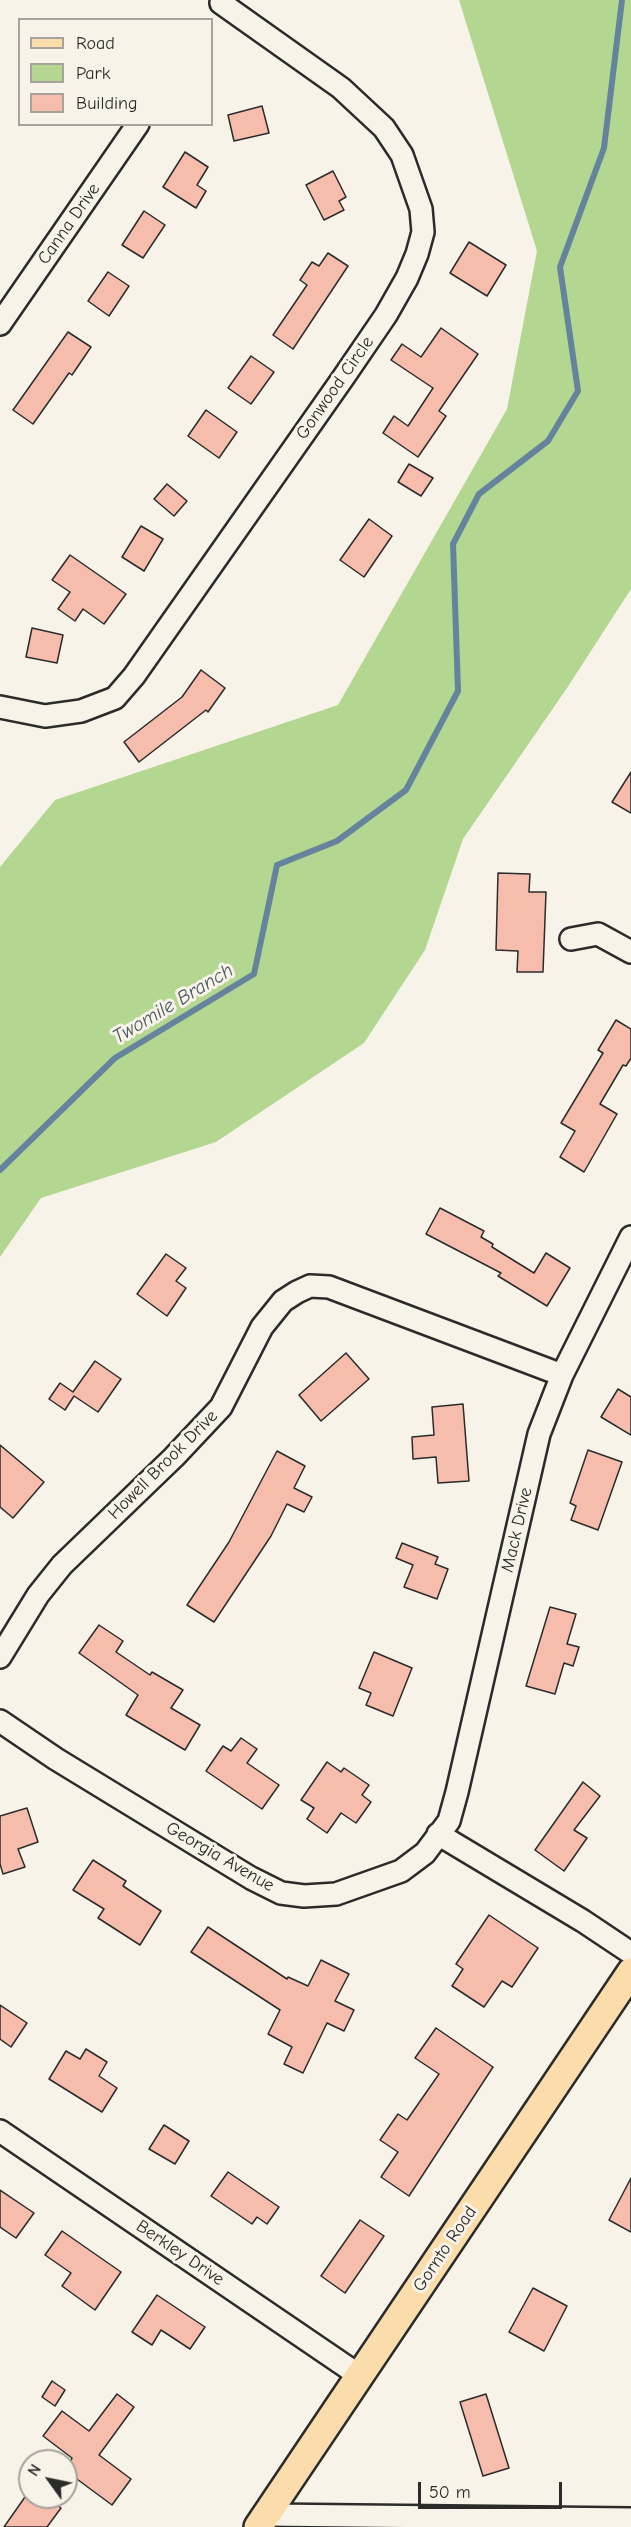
<!DOCTYPE html>
<html>
<head>
<meta charset="utf-8">
<style>
  body { margin:0 }
  #map { position:relative; width:631px; height:2527px; overflow:hidden; background:#f7f3e8; font-family:"Comic Neue",sans-serif }
  canvas { display:block }
  .legend { position:absolute; left:18px; top:18px; width:195px; height:108px; box-sizing:border-box; background:#f7f3e8; border:2px solid #a5a39c; margin:0; padding:8px 10px; list-style:none; font-size:18px; color:#2b2b2b }
  .legend li { display:flex; align-items:center; gap:12px; height:30px }
  .legend b { width:30px; border:2px solid #a5a39c }
  .north { position:absolute; left:18px; top:2449px; width:60px; height:60px; box-sizing:border-box; background:#f7f3e8; border:2px solid #a5a39c; border-radius:50%; rotate:303deg; font-size:16px; font-weight:700; line-height:24px; text-align:center; color:#2b2b2b }
  .north::after { content:''; display:block; margin:auto; width:21px; height:27px; background:#2b2b2b; clip-path:polygon(50% 0,100% 100%,50% 72%,0 100%) }
  .scale { position:absolute; left:418px; top:2482px; width:144px; height:27px; box-sizing:border-box; border:3px solid #2b2b2b; border-top:0; padding-left:8px; font-size:18px; line-height:21px; white-space:nowrap; color:#2b2b2b; -webkit-text-stroke:4px #f7f3e8; paint-order:stroke }
</style>
</head>
<body>
<div id="map">
<canvas width="631" height="2527"></canvas>
<ul class="legend">
<li><b style="height:8px;background:#fbddab"></b>Road</li>
<li><b style="height:16px;background:#b3d691"></b>Park</li>
<li><b style="height:16px;background:#f6bdac"></b>Building</li>
</ul>
<div class="north">N</div>
<div class="scale">50 m</div>
</div>
<script>
const g = document.querySelector('canvas').getContext('2d');
g.lineJoin = 'round';
function fillPath(path, color) { g.fillStyle = color; g.fill(path, 'evenodd'); }
const toPath = rows => new Path2D(rows.map(r => 'M' + r).join(''));
function stroke(path, color, width, dash) { g.strokeStyle = color; g.lineWidth = width; g.lineCap = dash ? 'butt' : 'round'; g.setLineDash(dash || []); g.stroke(path); }
function write(font, color, halo, rows, align = 'center') {
  g.font = font + ' "Comic Neue",sans-serif'; g.lineWidth = 6; g.setLineDash([]); g.textBaseline = 'middle'; g.strokeStyle = halo; g.fillStyle = color; for (const [text, x, y, turn = 0] of rows) {
    g.save(); g.translate(x, y); g.rotate((+turn || 0) * Math.PI / 180); g.textAlign = isNaN(turn) ? turn : align; if (halo) g.strokeText(text, 0, 0); g.fillText(text, 0, 0); g.restore();
  }
}
const green = toPath([
  [459,0,631,0,631,589,567,688,463,839,425,950,364,1043,216,1142,41,1198,0,1257,0,867,55,800,338,705,507,409,537,251]
]);
const stream = toPath([
  [0,1170,115,1058,254,974,277,865,337,841,406,790,458,691,453,544,479,494,548,441,578,391,560,267,604,148,622,0]
]);
const building = toPath([
  [262,106,269,133,234,141,228,115,262,106],
  [185,152,208,167,197,185,206,191,196,208,163,187,185,152],
  [333,171,346,197,339,201,344,210,324,220,306,185,333,171],
  [144,211,165,225,143,258,122,245,144,211],
  [469,242,506,265,487,296,450,273,469,242],
  [328,253,348,266,293,349,273,335,307,285,300,280,312,262,319,266,328,253],
  [108,272,129,286,109,316,88,301,108,272],
  [441,328,478,354,439,411,446,416,418,457,383,433,394,416,408,426,433,388,391,360,402,344,421,357,441,328],
  [68,332,91,347,72,375,69,373,33,424,13,410,68,332],
  [251,356,274,372,251,404,228,388,251,356],
  [206,410,237,432,219,458,188,436,206,410],
  [409,464,433,478,421,496,398,482,409,464],
  [167,484,187,501,174,516,154,499,167,484],
  [369,519,392,536,364,577,340,560,369,519],
  [141,526,163,539,144,571,122,557,141,526],
  [70,555,126,594,104,624,83,609,75,621,58,609,70,592,52,580,70,555],
  [32,628,63,635,57,663,26,657,32,628],
  [201,670,225,688,208,712,206,710,139,762,124,742,182,697,201,670],
  [631,772,631,813,612,802,631,772],
  [498,873,530,874,529,892,546,892,543,972,517,972,518,951,496,950,498,873],
  [616,1020,631,1029,631,1058,626,1066,623,1065,600,1104,617,1114,584,1172,560,1157,575,1131,561,1123,603,1053,598,1050,616,1020],
  [440,1208,484,1231,481,1237,493,1244,492,1247,534,1273,546,1253,570,1268,547,1306,498,1276,501,1273,426,1234,440,1208],
  [166,1254,186,1268,176,1281,186,1288,167,1316,137,1294,166,1254],
  [346,1353,369,1379,321,1421,299,1395,346,1353],
  [95,1361,121,1379,98,1412,74,1396,65,1410,49,1399,60,1383,73,1392,95,1361],
  [618,1389,631,1397,631,1435,601,1417,618,1389],
  [463,1404,469,1481,438,1483,436,1457,413,1459,412,1437,434,1435,432,1407,463,1404],
  [0,1445,44,1482,13,1518,0,1507,0,1445],
  [588,1450,622,1462,598,1530,571,1520,576,1506,570,1503,588,1450],
  [277,1451,305,1466,294,1488,312,1497,304,1512,287,1504,271,1536,214,1622,187,1605,229,1542,277,1451],
  [402,1543,438,1557,435,1564,448,1569,437,1599,404,1587,413,1565,396,1558,402,1543],
  [550,1607,576,1614,567,1644,579,1647,573,1666,564,1663,555,1694,526,1686,550,1607],
  [99,1625,123,1641,116,1652,150,1675,152,1672,183,1690,171,1708,200,1725,185,1750,126,1715,138,1695,79,1653,99,1625],
  [374,1652,412,1668,393,1716,366,1705,371,1693,359,1688,374,1652],
  [241,1738,257,1749,247,1763,279,1785,262,1809,206,1771,223,1746,231,1751,241,1738],
  [327,1762,341,1772,344,1768,369,1785,362,1795,371,1802,356,1823,341,1813,327,1833,307,1819,314,1808,301,1800,327,1762],
  [583,1782,600,1796,574,1830,587,1838,564,1871,535,1850,583,1782],
  [27,1808,38,1842,18,1849,25,1867,3,1874,0,1864,0,1816,27,1808],
  [93,1860,126,1881,123,1886,161,1911,140,1945,98,1918,104,1909,73,1890,93,1860],
  [489,1915,538,1948,512,1987,502,1981,484,2007,452,1986,463,1969,456,1964,489,1915],
  [208,1927,287,1979,288,1977,308,1986,321,1960,349,1974,335,2001,354,2010,344,2031,327,2023,303,2073,284,2064,292,2047,268,2034,280,2010,191,1952,208,1927],
  [0,2005,27,2023,11,2047,0,2039,0,2005],
  [436,2028,493,2067,409,2196,381,2177,398,2152,380,2140,398,2114,407,2120,439,2074,415,2058,436,2028],
  [86,2049,107,2062,99,2076,117,2088,102,2112,49,2079,66,2051,80,2059,86,2049],
  [164,2125,189,2141,175,2164,149,2149,164,2125],
  [228,2172,279,2207,267,2224,257,2217,252,2224,211,2196,228,2172],
  [631,2178,631,2232,609,2220,631,2178],
  [0,2190,34,2213,16,2238,0,2227,0,2190],
  [360,2220,384,2236,345,2293,321,2276,360,2220],
  [62,2231,121,2272,95,2310,62,2286,71,2273,45,2255,62,2231],
  [533,2288,567,2306,544,2351,509,2332,533,2288],
  [157,2295,205,2327,190,2349,161,2330,152,2345,132,2332,157,2295],
  [52,2381,65,2390,55,2406,42,2397,52,2381],
  [117,2394,134,2407,99,2455,131,2479,112,2505,66,2471,72,2458,43,2436,62,2411,89,2431,117,2394],
  [486,2394,509,2468,483,2476,460,2402,486,2394],
  [25,2497,46,2497,61,2508,47,2527,4,2527,25,2497]
]);
const minor = toPath([
  [0,324,138,124],
  [0,707,45,716,81,711,115,698,134,676,343,378,386,315,407,278,417,254,423,232,421,209,402,155,384,128,341,88,221,3],
  [571,939,598,934,631,952],
  [0,1657,38,1595,62,1565,174,1457,221,1407,262,1327,283,1301,297,1292,310,1286,329,1287,562,1375],
  [0,1721,56,1759,251,1878,281,1893,304,1896,336,1894,401,1871,425,1853,449,1821,457,1792,539,1434,562,1375,631,1237],
  [438,1834,583,1921,631,1953],
  [0,2131,360,2376],
  [267,2515,631,2519]
]);
const major = toPath([
  [258,2527,631,1972]
]);
const streetNames = [
  ["Canna Drive",69,224,-55],
  ["Gonwood Circle",335,388,-55],
  ["Howell Brook Drive",163,1465,-45],
  ["Mack Drive",517,1530,-77],
  ["Georgia Avenue",220,1857,30],
  ["Gornto Road",445,2249,-56],
  ["Berkley Drive",180,2253,34]
];
const waterNames = [
  ["Twomile Branch",173,1004,-31]
];
fillPath(green, '#b3d691');
stroke(stream, '#66839d', 6);
fillPath(building, '#f6bdac');
stroke(building, '#2b2b2b', 1.5);
stroke(minor, '#2b2b2b', 26);
stroke(major, '#2b2b2b', 32);
stroke(minor, '#f7f3e8', 21);
stroke(major, '#fbddab', 27);
write('18px', '#2b2b2b', '#f7f3e8', streetNames);
write('italic 20px', '#495764', '#f7f3e8', waterNames);
</script>
</body>
</html>
